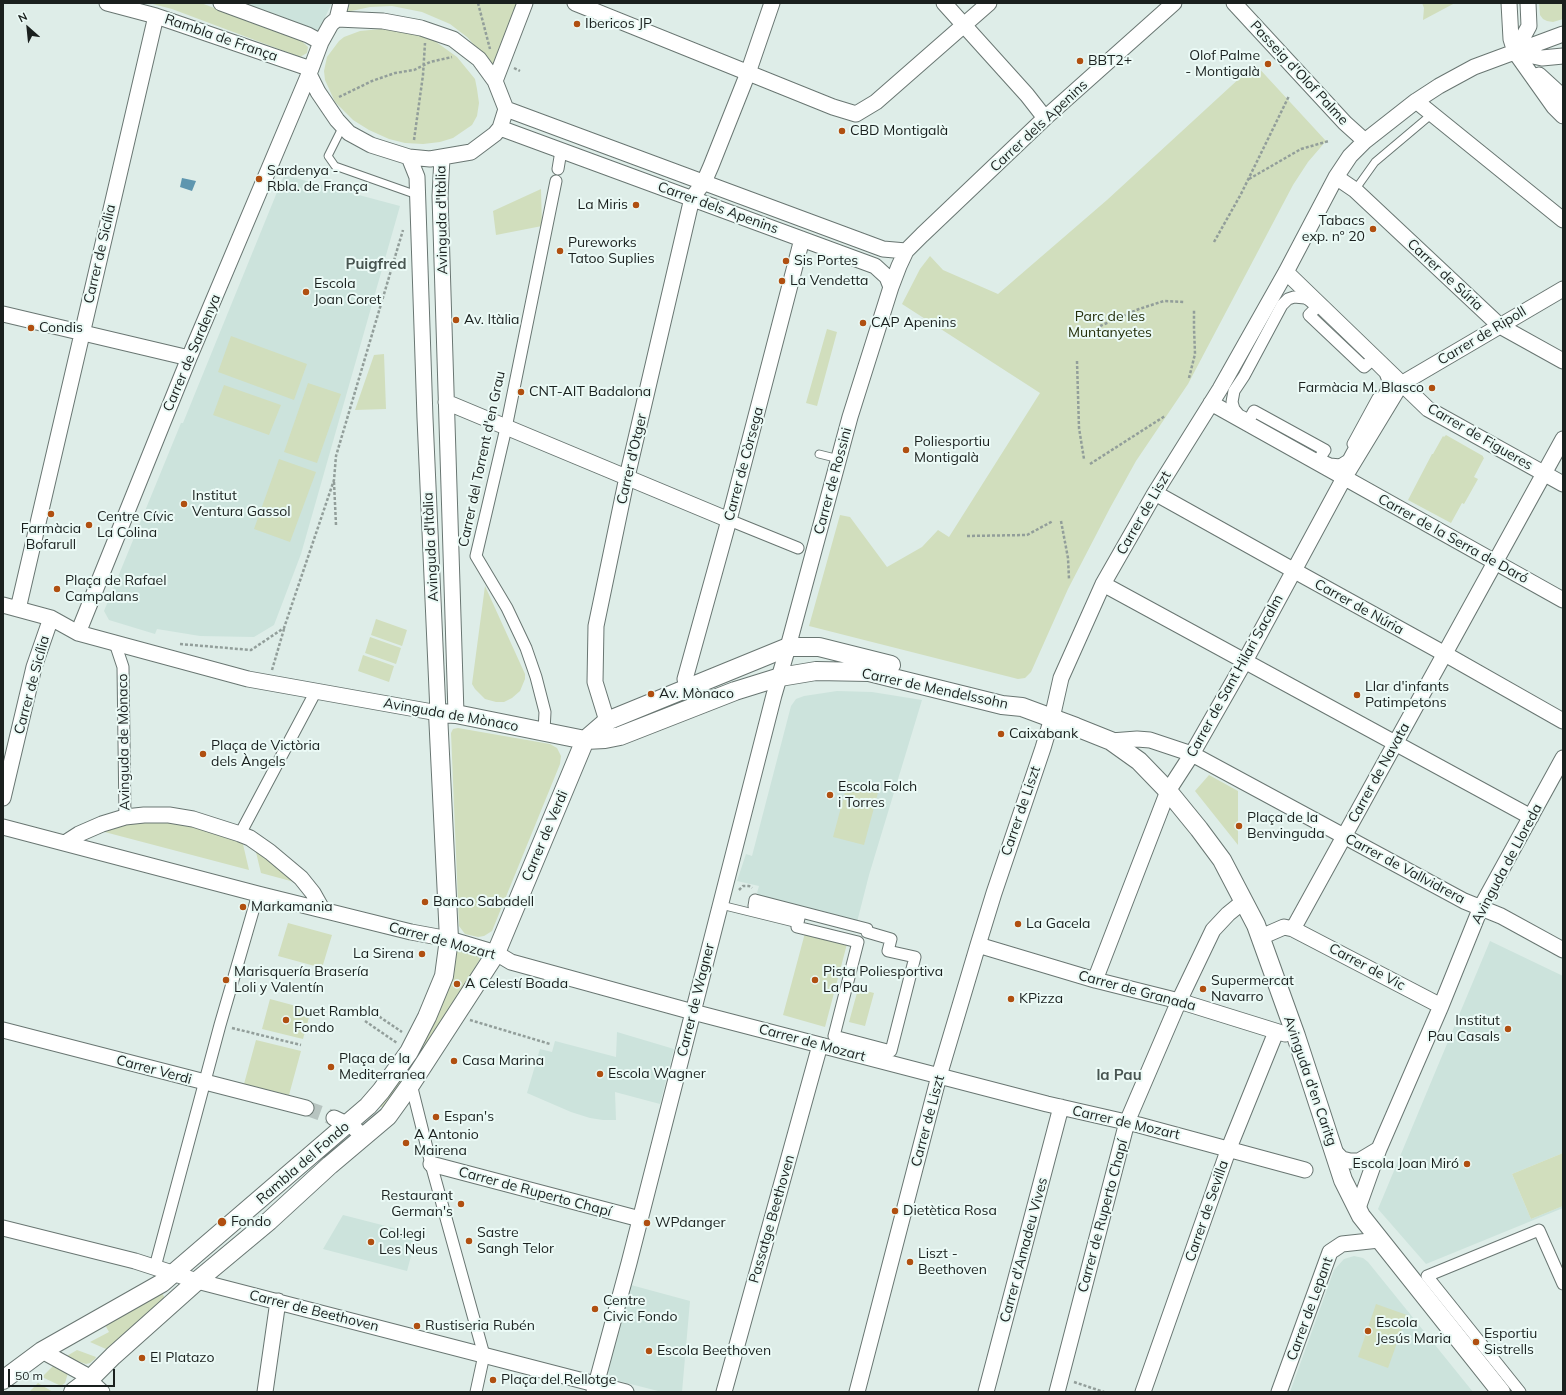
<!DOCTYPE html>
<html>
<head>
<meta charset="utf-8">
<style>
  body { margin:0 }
  #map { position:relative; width:1566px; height:1395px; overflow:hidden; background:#deede8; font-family:Mulish,sans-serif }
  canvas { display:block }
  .frame { position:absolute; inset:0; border:4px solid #1a201e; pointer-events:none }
  .north { position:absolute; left:8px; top:8px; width:40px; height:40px; -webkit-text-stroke:3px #ebfaf6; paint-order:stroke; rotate:333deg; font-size:11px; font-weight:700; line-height:16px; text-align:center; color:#1a201e }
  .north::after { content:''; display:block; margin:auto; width:14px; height:18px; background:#1a201e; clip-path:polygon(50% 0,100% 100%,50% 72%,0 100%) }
  .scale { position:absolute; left:8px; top:1369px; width:107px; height:18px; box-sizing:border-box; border:2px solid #1a201e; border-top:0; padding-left:5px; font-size:12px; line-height:14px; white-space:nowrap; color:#1a201e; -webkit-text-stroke:3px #ebfaf6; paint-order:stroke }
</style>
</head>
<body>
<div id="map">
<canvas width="1566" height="1395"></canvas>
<div class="frame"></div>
<div class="north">N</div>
<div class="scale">50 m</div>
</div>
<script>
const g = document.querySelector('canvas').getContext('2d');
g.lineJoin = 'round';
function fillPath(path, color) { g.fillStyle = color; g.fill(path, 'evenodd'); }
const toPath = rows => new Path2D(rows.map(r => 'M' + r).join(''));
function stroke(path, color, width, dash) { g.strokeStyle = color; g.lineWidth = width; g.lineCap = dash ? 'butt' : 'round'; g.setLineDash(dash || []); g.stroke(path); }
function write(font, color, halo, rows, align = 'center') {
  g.font = font + ' Mulish,sans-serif'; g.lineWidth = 4; g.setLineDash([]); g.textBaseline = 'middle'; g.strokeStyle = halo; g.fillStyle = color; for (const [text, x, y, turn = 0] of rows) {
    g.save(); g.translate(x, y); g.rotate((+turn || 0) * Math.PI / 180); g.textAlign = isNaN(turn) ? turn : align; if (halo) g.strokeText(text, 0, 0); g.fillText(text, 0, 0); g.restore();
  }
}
const built = toPath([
  [221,3,332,3,315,38],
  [284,175,400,206,301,554,274,625,254,637,200,636,157,629,155,634,109,620,104,611,181,423,183,423],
  [837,691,872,692,922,700,869,875,856,926,755,900,759,886,737,881,746,854,752,856,791,706,796,699,804,696],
  [1490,941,1563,976,1563,1153,1512,1174,1531,1219,1563,1206,1563,1208,1426,1264,1378,1209],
  [617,1032,674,1049,660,1104,615,1092,616,1120,603,1120,590,1118,571,1112,527,1093,540,1049,552,1052,555,1041,616,1057],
  [343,1215,417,1234,407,1271,323,1249],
  [1354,1256,1363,1258,1368,1262,1473,1392,1290,1392,1334,1270,1344,1259],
  [631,1285,690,1301,682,1392,662,1392,611,1379,608,1372]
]);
const green = toPath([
  [149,3,201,3,302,41,308,47,307,53,300,57,172,9],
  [350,3,517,3,494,67,467,37,450,24,422,12,392,6,370,7,347,12],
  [1422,3,1455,3,1423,20,1424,8],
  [1539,3,1563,3,1563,19,1553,22,1547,21,1543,19,1540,15],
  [380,29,401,30,432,39,457,57,475,79,477,89,479,103,477,116,472,125,453,138,440,142,423,144,405,143,389,139,369,130,353,120,335,102,325,80,324,71,327,57,339,41,344,37,360,31],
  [1255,64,1326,141,1308,162,1293,185,1188,384,1136,461,1110,508,1068,589,1031,672,1025,678,1018,679,809,626,840,515,850,517,887,567,922,547,938,530,949,537,1040,393,902,304,920,269,930,256,943,270,998,294,1107,200],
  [541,189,542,226,496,235,493,211],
  [827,329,837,332,817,406,806,403],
  [231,336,307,364,294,400,218,372],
  [384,354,386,409,355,410,374,355],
  [308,383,341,394,317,463,284,452],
  [224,385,281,405,269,435,213,415],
  [1446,435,1483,456,1483,457,1484,458,1474,477,1478,479,1464,504,1462,503,1451,523,1408,500,1432,454,1433,454,1443,436,1444,437],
  [279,459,316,472,290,542,254,529],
  [485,586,525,674,525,679,520,691,512,698,504,702,496,702,485,699,475,689,472,684],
  [376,619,407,630,402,646,371,635],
  [370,637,401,648,396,664,365,653],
  [363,655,394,666,389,682,358,671],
  [458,728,550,744,557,748,561,756,560,764,492,931,484,936,478,937,465,934,459,926,451,733,453,729],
  [1209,775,1238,791,1238,845,1195,791],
  [848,781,879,789,864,845,833,837],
  [174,821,242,840,249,870,97,830,128,822],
  [255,848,298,883,261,873],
  [288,923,332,935,322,968,278,956],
  [805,933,847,944,825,1027,783,1015],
  [457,947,477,951,480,959,457,998,384,1109,379,1105],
  [858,989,874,993,865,1026,849,1022],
  [270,999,311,1010,303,1039,262,1029],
  [256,1040,301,1051,289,1095,244,1084],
  [1563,1153,1563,1206,1531,1219,1512,1174],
  [162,1292,165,1299,106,1349,90,1342,109,1332,104,1323],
  [1376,1304,1407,1315,1388,1368,1358,1357],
  [77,1350,96,1357,95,1359,90,1363,86,1364,65,1357],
  [53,1366,68,1373,65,1383,61,1386,42,1377],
  [38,1383,53,1392,29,1392]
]);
const water = toPath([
  [182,178,196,181,192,191,180,187]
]);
const minorTunnel = toPath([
  [306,1108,334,1118]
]);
const path = toPath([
  [478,3,490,49],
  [514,68,520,71],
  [339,97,372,81,395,73,414,70,430,62,452,57],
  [414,140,423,75,425,43],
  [1249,179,1301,149,1329,141],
  [1214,242,1241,194,1289,96],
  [1100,326,1139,309,1164,301,1185,302],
  [1077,361,1079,428,1084,459],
  [1189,378,1195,354,1194,328,1194,309],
  [1090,464,1165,416],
  [334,482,336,525],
  [1061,521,1068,558,1069,579],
  [967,536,1027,535,1053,521],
  [180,644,251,650,284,628,334,480,336,456,403,230],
  [272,670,284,629],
  [739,890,743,886,749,886,752,888],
  [371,1011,402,1032],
  [470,1020,550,1044],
  [365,1021,397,1043],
  [232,1028,301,1045],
  [1074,1382,1104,1392]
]);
const service = toPath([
  [343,126,328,156,335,166,417,195],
  [1355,190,1375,162,1432,114],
  [819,454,839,459],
  [721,905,794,923]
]);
const pedestrian = toPath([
  [558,169,561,151],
  [1294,297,1305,298,1309,300,1317,307,1309,315,1364,367,1372,360,1385,373,1387,378,1388,383,1386,391,1381,400,1378,398,1353,444,1356,445,1348,460,1340,465,1330,464,1319,459,1325,450,1254,411,1249,420,1239,415,1234,409,1232,402,1234,391,1244,376,1282,305,1288,299,1294,297],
  [729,520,798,548],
  [115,643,123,667,125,817],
  [544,731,545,712,536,677,526,648,507,608,476,556,506,428,556,181],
  [240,834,316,691],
  [755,900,867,929,867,932,891,939,888,951,915,957,891,1051,834,1036,858,942,797,927,799,918,754,906,755,900],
  [411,1084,431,1164,484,1355,476,1392],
  [155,1267,220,1025,258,894],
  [1520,1392,1427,1276,1539,1230,1563,1284]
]);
const minor = toPath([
  [107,3,156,16,311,69],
  [221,3,308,35,321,42],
  [575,3,833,107,856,114,876,102,989,3],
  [944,3,1027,95,1045,118],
  [1234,3,1345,123,1365,141],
  [1509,3,1511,39,1515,52,1554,107,1563,116],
  [337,19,341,3],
  [1515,52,1529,26,1528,3],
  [1515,52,1542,58,1563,56],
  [1539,75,1563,97],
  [495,81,525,3],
  [1416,101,1563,220],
  [506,109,883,249,906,251],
  [500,128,875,266,887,277,891,287],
  [442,158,440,196,456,714],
  [1336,177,1355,190,1500,326,1563,361],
  [1286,272,1428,409,1563,484],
  [3,314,189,358],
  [446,402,729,520],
  [1211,403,1563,600],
  [1155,493,1293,570,1445,654,1563,721],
  [1103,584,1531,817],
  [3,605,51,618,78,633,248,679,438,713,425,418,417,177,409,157],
  [18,609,156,16],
  [78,633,189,358,309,74,321,42,331,24,337,19,383,21,421,28,453,39,479,59,495,81,506,109,500,128,495,134,471,152,430,159,409,157,371,145,349,133,337,120,318,92,309,74],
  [688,687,685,679,729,520,802,239],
  [607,721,595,682,596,626,627,477,692,198,704,182,711,166,748,73,772,3],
  [1111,741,1137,739,1150,740,1192,754,1464,901,1501,916,1563,950],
  [3,798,34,667,51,618],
  [3,827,258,894,411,932,449,939,496,953,511,962,693,1012,1047,1104,1139,1125,1305,1170],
  [65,843,79,834,102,824,125,817,144,815,169,815,193,819,240,834,250,838,270,852,301,878,313,893,322,909],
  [1293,929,1441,1006],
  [1261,937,1284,927,1293,929,1563,439],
  [978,945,1095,980,1179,1001,1285,1034],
  [1095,980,1168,791,1192,754,1245,661,1344,478,1401,384,1563,289],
  [3,1030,306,1108],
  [334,1118,353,1127,364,1137],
  [1333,1150,1342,1159,1350,1161,1359,1161,1379,1149],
  [431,1164,640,1219],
  [1358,1208,1379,1149,1441,1006,1481,907,1563,758],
  [3,1228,135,1261,197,1281,626,1392],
  [42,1351,84,1374,89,1380,102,1392],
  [265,1392,278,1301],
  [594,1392,629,1263,774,695,788,647,850,417,891,287,899,266,906,251,922,235,1045,118,1174,3],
  [724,1392,820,1045],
  [857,1392,939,1076,978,945,994,893,1043,748,1052,718,1061,678,1103,584,1155,493,1220,389,1286,272,1336,177,1350,156,1365,141,1416,101,1439,86,1474,67,1563,34],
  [986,1392,1061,1107],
  [1057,1392,1127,1122,1179,1001,1213,930,1228,914,1244,901],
  [1143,1392,1229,1148,1276,1032],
  [1279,1392,1330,1252,1342,1244,1379,1240]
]);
const tertiary = toPath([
  [3,1380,42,1351,162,1283,368,1106,381,1091,409,1052,427,1017,444,976,449,939,438,713,456,714,585,740,605,739,620,736,735,691,780,677,816,671,869,672,1002,705,1022,707,1076,727,1111,741,1139,761,1168,791,1199,829,1222,860,1256,925,1296,1036,1343,1180,1361,1216,1501,1392],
  [73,1392,89,1380,113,1356,197,1281,269,1221,330,1165,388,1116,411,1084,496,953,585,740,607,721,788,647,819,647,891,665]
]);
const markers = [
  [577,24,4,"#b04f10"],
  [1080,61,4,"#b04f10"],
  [1268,64,4,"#b04f10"],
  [842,131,4,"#b04f10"],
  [259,179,4,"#b04f10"],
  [636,205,4,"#b04f10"],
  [1373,229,4,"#b04f10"],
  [560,251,4,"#b04f10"],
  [786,261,4,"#b04f10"],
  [782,281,4,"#b04f10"],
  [306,292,4,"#b04f10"],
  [456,320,4,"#b04f10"],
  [863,323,4,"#b04f10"],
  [31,328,4,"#b04f10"],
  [1432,388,4,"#b04f10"],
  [521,392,4,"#b04f10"],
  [906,450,4,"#b04f10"],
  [184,504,4,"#b04f10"],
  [51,514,4,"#b04f10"],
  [89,525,4,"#b04f10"],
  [57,589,4,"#b04f10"],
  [651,694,4,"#b04f10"],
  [1357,695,4,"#b04f10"],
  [1001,734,4,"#b04f10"],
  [203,754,4,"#b04f10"],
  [830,795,4,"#b04f10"],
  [1239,826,4,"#b04f10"],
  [425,902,4,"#b04f10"],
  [243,907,4,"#b04f10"],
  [1018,924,4,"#b04f10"],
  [422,954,4,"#b04f10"],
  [226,980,4,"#b04f10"],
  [815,980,4,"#b04f10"],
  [457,984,4,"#b04f10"],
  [1203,989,4,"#b04f10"],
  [1011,999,4,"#b04f10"],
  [286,1020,4,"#b04f10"],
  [1508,1029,4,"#b04f10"],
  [454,1061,4,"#b04f10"],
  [331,1067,4,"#b04f10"],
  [600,1074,4,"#b04f10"],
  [436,1117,4,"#b04f10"],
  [406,1143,4,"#b04f10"],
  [1467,1164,4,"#b04f10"],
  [461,1204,4,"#b04f10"],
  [895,1211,4,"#b04f10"],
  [222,1222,5,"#b04f10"],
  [647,1223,4,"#b04f10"],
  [469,1241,4,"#b04f10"],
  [371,1242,4,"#b04f10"],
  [910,1262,4,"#b04f10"],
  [595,1309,4,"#b04f10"],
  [417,1326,4,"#b04f10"],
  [1368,1331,4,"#b04f10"],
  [1476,1342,4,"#b04f10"],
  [649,1351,4,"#b04f10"],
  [142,1358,4,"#b04f10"],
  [493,1380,4,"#b04f10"]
];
const poiNames = [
  ["Ibericos JP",585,24],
  ["Olof Palme",1260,56,"right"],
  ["- Montigalà",1260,72,"right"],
  ["BBT2+",1088,61],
  ["CBD Montigalà",850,131],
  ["Sardenya -",267,171],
  ["Rbla. de França",267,187],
  ["La Miris",628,205,"right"],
  ["Tabacs",1365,221,"right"],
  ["exp. nº 20",1365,237,"right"],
  ["Pureworks",568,243],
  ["Tatoo Suplies",568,259],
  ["Sis Portes",794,261],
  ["La Vendetta",790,281],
  ["Escola",314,284],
  ["Joan Coret",314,300],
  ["Av. Itàlia",464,320],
  ["CAP Apenins",871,323],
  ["Condis",39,328],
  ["Farmàcia M. Blasco",1424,388,"right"],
  ["CNT-AIT Badalona",529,392],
  ["Poliesportiu",914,442],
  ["Montigalà",914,458],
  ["Institut",192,496],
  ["Ventura Gassol",192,512],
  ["Centre Cívic",97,517],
  ["La Colina",97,533],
  ["Farmàcia",51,529,"center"],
  ["Bofarull",51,545,"center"],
  ["Plaça de Rafael",65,581],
  ["Campalans",65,597],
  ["Llar d'infants",1365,687],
  ["Patimpetons",1365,703],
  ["Av. Mònaco",659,694],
  ["Caixabank",1009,734],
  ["Plaça de Victòria",211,746],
  ["dels Àngels",211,762],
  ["Escola Folch",838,787],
  ["i Torres",838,803],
  ["Plaça de la",1247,818],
  ["Benvinguda",1247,834],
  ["Banco Sabadell",433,902],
  ["Markamania",251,907],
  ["La Gacela",1026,924],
  ["La Sirena",414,954,"right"],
  ["Marisquería Brasería",234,972],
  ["Loli y Valentín",234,988],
  ["Pista Poliesportiva",823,972],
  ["La Pau",823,988],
  ["Supermercat",1211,981],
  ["Navarro",1211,997],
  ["A Celestí Boada",465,984],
  ["KPizza",1019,999],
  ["Duet Rambla",294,1012],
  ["Fondo",294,1028],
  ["Institut",1500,1021,"right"],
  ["Pau Casals",1500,1037,"right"],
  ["Plaça de la",339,1059],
  ["Mediterranea",339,1075],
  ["Casa Marina",462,1061],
  ["Escola Wagner",608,1074],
  ["Espan's",444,1117],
  ["A Antonio",414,1135],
  ["Mairena",414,1151],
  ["Escola Joan Miró",1459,1164,"right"],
  ["Restaurant",453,1196,"right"],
  ["German's",453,1212,"right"],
  ["Dietètica Rosa",903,1211],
  ["Fondo",231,1222],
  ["WPdanger",655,1223],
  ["Sastre",477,1233],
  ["Sangh Telor",477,1249],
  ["Col·legi",379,1234],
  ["Les Neus",379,1250],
  ["Liszt -",918,1254],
  ["Beethoven",918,1270],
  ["Centre",603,1301],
  ["Civic Fondo",603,1317],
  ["Escola",1376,1323],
  ["Jesús Maria",1376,1339],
  ["Rustiseria Rubén",425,1326],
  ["Esportiu",1484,1334],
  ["Sistrells",1484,1350],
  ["Escola Beethoven",657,1351],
  ["El Platazo",150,1358],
  ["Plaça del Rellotge",501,1380]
];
const streetNames = [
  ["Rambla de França",221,38,19],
  ["Passeig d'Olof Palme",1299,73,47],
  ["Carrer dels Apenins",1039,126,-43],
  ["Carrer dels Apenins",718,208,20],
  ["Avinguda d'Itàlia",442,220,-91],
  ["Carrer de Sicília",100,254,-77],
  ["Carrer de Súria",1445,275,43],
  ["Carrer de Ripoll",1482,336,-31],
  ["Carrer de Sardenya",192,353,-67],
  ["Carrer de Figueres",1480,437,30],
  ["Carrer del Torrent d'en Grau",482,459,-78],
  ["Carrer d'Otger",632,459,-77],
  ["Carrer de Còrsega",744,464,-75],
  ["Carrer de Rossini",833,481,-75],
  ["Carrer de Liszt",1144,513,-60],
  ["Carrer de la Serra de Daró",1453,539,29],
  ["Avinguda d'Itàlia",431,547,-93],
  ["Carrer de Núria",1359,607,29],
  ["Carrer de Sant Hilari Sacalm",1235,676,-61],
  ["Carrer de Sicília",32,685,-75],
  ["Carrer de Mendelssohn",935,689,12],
  ["Avinguda de Mònaco",451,715,10],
  ["Avinguda de Mònaco",124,742,-91],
  ["Carrer de Navata",1379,773,-61],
  ["Carrer de Liszt",1021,811,-71],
  ["Carrer de Verdi",545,836,-67],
  ["Avinguda de Lloreda",1507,864,-62],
  ["Carrer de Vallvidrera",1405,869,28],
  ["Carrer de Mozart",442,941,15],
  ["Carrer de Vic",1367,967,28],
  ["Carrer de Granada",1137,991,15],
  ["Carrer de Wagner",696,1000,-76],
  ["Carrer de Mozart",812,1043,15],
  ["Carrer Verdi",154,1070,15],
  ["Avinguda d'en Caritg",1310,1081,71],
  ["Carrer de Liszt",928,1121,-75],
  ["Carrer de Mozart",1126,1123,13],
  ["Rambla del Fondo",303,1163,-41],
  ["Carrer de Ruperto Chapí",535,1192,15],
  ["Carrer de Sevilla",1207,1211,-71],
  ["Carrer de Ruperto Chapí",1103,1216,-75],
  ["Passatge Beethoven",772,1219,-74],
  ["Carrer d'Amadeu Vives",1024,1250,-75],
  ["Carrer de Lepant",1310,1309,-70],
  ["Carrer de Beethoven",314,1311,14]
];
const parkNames = [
  ["Parc de les",1110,317],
  ["Muntanyetes",1110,333]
];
const neighbourhoodNames = [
  ["Puigfred",376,264],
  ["la Pau",1119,1075]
];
fillPath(built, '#cce3dc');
fillPath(green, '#d1debd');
fillPath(water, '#5e96af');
stroke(minorTunnel, '#b7c4c0', 15, [15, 8]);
stroke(service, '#697672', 9);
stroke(pedestrian, '#697672', 13);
stroke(minor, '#697672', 17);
stroke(tertiary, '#697672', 20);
stroke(path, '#929e9a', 2.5, [3, 2]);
stroke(service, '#fff', 7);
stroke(pedestrian, '#fff', 11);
stroke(minor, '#fff', 15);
stroke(tertiary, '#fff', 18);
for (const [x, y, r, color] of markers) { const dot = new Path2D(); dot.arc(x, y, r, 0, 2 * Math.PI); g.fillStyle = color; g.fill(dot); stroke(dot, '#ebfaf6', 1.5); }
write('14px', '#1a201e', '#ebfaf6', poiNames, 'left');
write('14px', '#1a201e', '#ebfaf6', streetNames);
write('14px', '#232e09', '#ebfaf6', parkNames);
write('bold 15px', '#485551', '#ebfaf6', neighbourhoodNames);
</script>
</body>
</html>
